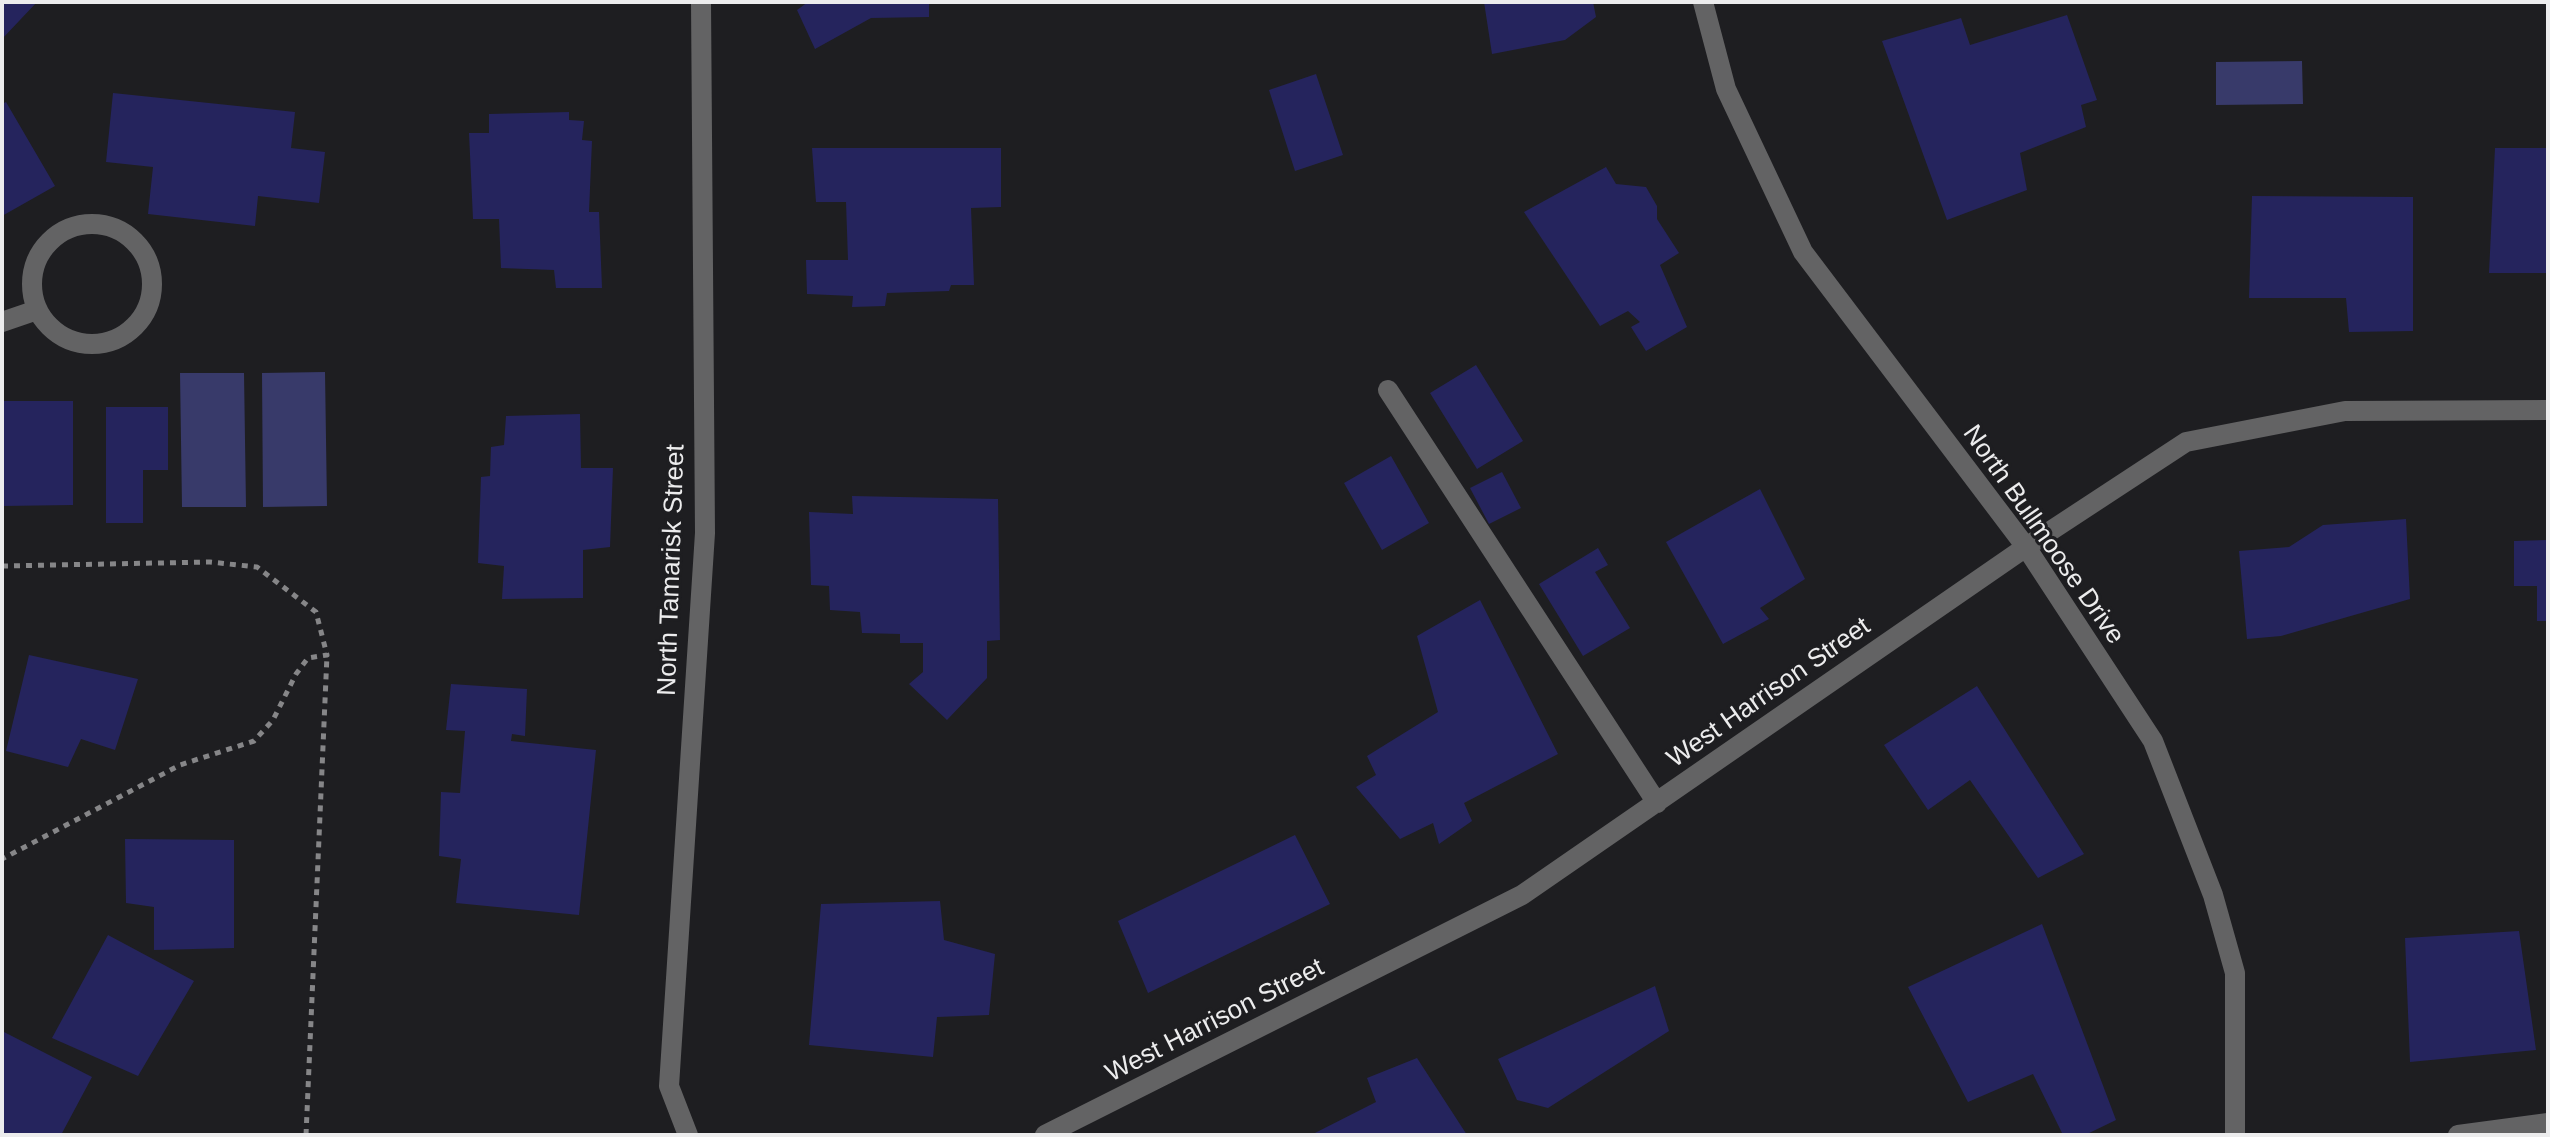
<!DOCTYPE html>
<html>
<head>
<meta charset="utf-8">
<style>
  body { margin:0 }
  #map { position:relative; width:2550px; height:1137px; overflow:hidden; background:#1e1e21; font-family:Helvetica,sans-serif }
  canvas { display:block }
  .frame { position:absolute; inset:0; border:4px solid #ececed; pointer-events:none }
</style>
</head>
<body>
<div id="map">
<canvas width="2550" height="1137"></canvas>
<div class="frame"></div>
</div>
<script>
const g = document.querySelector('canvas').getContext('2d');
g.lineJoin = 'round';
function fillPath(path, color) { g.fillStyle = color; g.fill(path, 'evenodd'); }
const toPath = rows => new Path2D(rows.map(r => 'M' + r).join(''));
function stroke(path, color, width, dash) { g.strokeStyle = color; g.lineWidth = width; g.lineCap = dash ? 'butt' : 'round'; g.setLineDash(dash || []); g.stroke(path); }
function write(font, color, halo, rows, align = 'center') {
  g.font = font + ' Helvetica,sans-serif'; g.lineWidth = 6; g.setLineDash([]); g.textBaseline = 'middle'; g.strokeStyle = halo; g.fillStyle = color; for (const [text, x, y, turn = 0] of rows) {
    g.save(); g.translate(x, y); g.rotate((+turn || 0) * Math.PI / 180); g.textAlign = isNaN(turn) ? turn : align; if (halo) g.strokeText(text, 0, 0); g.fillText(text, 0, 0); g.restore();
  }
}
const green = toPath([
  [2302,61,2303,104,2216,105,2216,62],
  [325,372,327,506,263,507,262,373],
  [180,373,244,373,246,507,182,507]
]);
const building = toPath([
  [2,2,37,2,2,39],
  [808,2,929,2,929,17,871,18,815,49,797,10],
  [1484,2,1593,2,1596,17,1565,40,1492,54],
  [2067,15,2097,100,2081,105,2086,127,2020,153,2027,190,1947,220,1882,41,1961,18,1970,45],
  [1316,74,1343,155,1295,171,1269,90],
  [113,93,295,112,291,148,325,152,319,203,258,196,255,226,148,214,153,167,106,162],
  [6,102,55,186,2,216,2,104],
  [569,112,569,120,584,121,582,140,592,141,589,212,599,212,602,288,556,288,554,270,501,268,499,219,473,219,469,133,489,133,489,114],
  [812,148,1001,148,1001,207,971,208,974,285,951,285,949,291,887,293,885,306,852,307,853,296,807,294,806,260,848,260,846,202,816,202],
  [2495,148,2548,148,2548,273,2489,273],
  [1606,167,1616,184,1646,187,1657,206,1657,219,1679,253,1660,265,1687,327,1646,351,1631,327,1640,322,1628,311,1600,326,1524,212],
  [2252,196,2413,197,2413,331,2349,332,2346,298,2249,298],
  [1476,365,1523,441,1477,469,1430,393],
  [2,401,73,401,73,505,2,506],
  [106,407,168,407,168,470,143,470,143,523,106,523],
  [580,414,581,468,613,468,610,547,583,550,583,598,502,599,504,566,478,563,481,477,490,476,491,447,504,445,506,416],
  [1391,456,1429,523,1382,550,1344,483],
  [1502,472,1521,508,1489,524,1470,488],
  [1760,489,1805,579,1760,608,1769,619,1723,644,1666,542],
  [852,496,998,499,1000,640,987,641,987,678,947,720,909,684,923,672,923,643,900,643,900,634,862,633,860,612,830,610,829,586,811,585,809,512,853,514],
  [2406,519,2410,599,2281,636,2247,639,2239,551,2289,547,2323,525],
  [2548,540,2548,621,2537,621,2537,586,2514,586,2514,541],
  [1598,548,1608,565,1595,572,1630,628,1583,656,1539,584],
  [1480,600,1558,754,1464,803,1472,821,1439,844,1433,823,1400,839,1356,787,1376,775,1367,756,1438,712,1417,636],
  [29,655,138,679,115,750,81,739,68,767,6,751],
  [451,684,527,689,525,736,512,734,511,741,596,750,579,915,456,903,461,859,439,856,441,792,460,793,465,731,446,730],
  [1977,686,2084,854,2038,878,1970,780,1928,810,1884,745],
  [1295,835,1330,904,1148,993,1118,921],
  [125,839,234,840,234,948,154,950,154,907,126,903],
  [940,901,944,940,995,954,989,1015,937,1017,933,1057,809,1045,821,904],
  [2042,924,2116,1120,2085,1135,2063,1135,2033,1074,1968,1102,1908,987],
  [2519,931,2536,1050,2410,1062,2405,938],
  [108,935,194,981,138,1076,52,1038],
  [1655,986,1669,1031,1548,1108,1517,1100,1498,1059],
  [2,1031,92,1077,61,1135,2,1135],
  [1417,1058,1467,1135,1311,1135,1376,1102,1367,1078]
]);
const path = toPath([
  [2,566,210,562,257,567,316,612,327,655,308,658,296,674,273,720,254,741,180,765,2,859],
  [306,1135,327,655]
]);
const minor = toPath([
  [1703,2,1726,89,1803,252,2026,547,2153,741,2213,895,2235,973,2235,1135],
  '32 284a60 60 0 1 1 120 0a60 60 0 1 1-120 0Z',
  [2,322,37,310],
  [1388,390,1657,803],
  [688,1135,669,1086,705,533,701,2],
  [1045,1135,1522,895,2026,547,2186,442,2345,411,2548,410],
  [2458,1135,2548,1123]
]);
const streetNames = [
  ["North Bullmoose Drive",2043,535,55],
  ["North Tamarisk Street",672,570,-88],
  ["West Harrison Street",1769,693,-35],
  ["West Harrison Street",1215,1021,-27]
];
fillPath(green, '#383a6a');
fillPath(building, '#25245d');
stroke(path, '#868688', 5, [6, 6]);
stroke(minor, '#636364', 20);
write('26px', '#ececed', '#1e1e21', streetNames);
</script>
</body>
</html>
